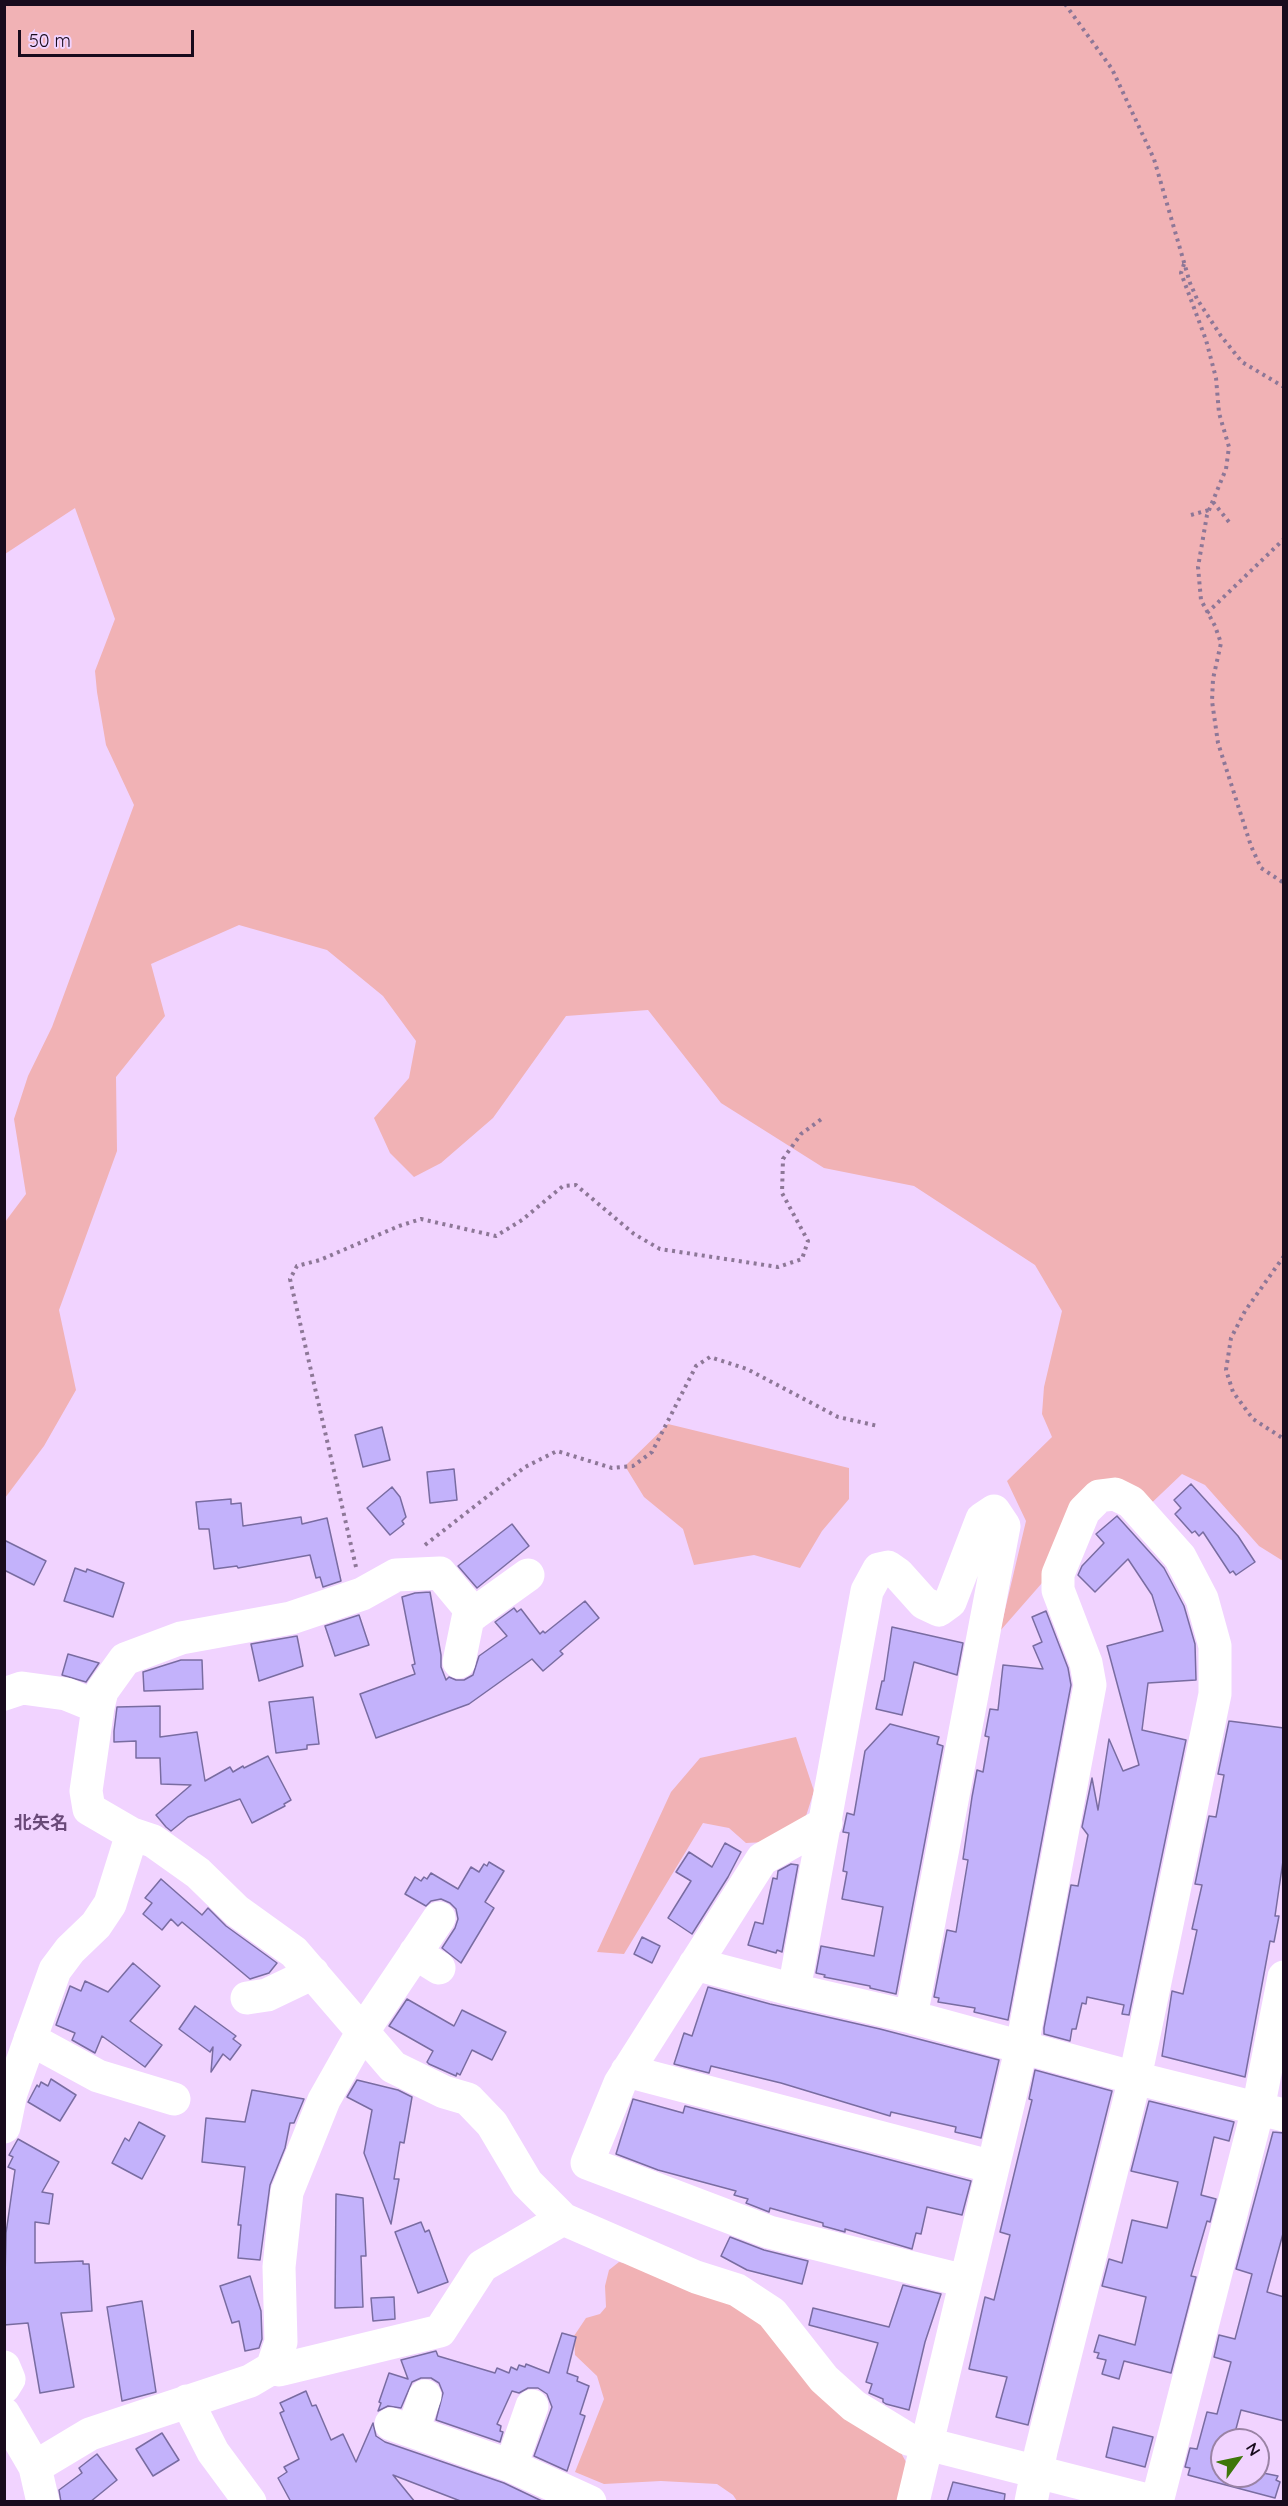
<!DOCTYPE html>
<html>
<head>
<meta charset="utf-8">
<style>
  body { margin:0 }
  #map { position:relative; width:1288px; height:2506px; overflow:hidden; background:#f1d3ff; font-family:Quicksand,sans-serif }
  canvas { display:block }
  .frame { position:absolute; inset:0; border:6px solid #180b1d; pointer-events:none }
  .north { position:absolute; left:1210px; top:2428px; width:60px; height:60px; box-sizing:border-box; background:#f1d3ff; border:2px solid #9a83a5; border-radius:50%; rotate:57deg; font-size:16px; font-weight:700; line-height:24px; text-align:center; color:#180b1d }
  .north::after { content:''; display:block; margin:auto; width:21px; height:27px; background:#3e770a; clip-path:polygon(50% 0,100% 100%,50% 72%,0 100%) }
  .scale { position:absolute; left:18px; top:30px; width:176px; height:27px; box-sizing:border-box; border:3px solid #180b1d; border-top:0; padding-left:8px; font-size:18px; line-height:21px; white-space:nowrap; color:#180b1d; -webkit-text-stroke:4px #f1d3ff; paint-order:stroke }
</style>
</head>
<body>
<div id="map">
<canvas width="1288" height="2506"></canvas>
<div class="frame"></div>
<div class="north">N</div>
<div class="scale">50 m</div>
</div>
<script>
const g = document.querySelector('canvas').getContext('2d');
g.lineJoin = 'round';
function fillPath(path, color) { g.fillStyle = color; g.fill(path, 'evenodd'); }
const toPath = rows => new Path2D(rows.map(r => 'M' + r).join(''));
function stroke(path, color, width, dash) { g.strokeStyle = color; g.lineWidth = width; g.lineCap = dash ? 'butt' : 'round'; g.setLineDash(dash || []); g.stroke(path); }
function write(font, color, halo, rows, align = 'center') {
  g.font = font + ' Quicksand,"Noto Sans JP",sans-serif'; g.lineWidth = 6; g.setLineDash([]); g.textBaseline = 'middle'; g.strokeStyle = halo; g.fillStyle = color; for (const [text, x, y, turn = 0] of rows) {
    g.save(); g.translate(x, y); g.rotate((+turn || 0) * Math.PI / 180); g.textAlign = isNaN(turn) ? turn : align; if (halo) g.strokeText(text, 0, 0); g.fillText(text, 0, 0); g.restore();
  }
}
const green = toPath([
  [5,5,1283,5,1283,1561,1259,1546,1205,1485,1182,1474,1142,1512,1102,1497,1056,1567,1000,1631,1026,1521,1007,1481,1052,1437,1042,1414,1044,1387,1062,1311,1035,1265,914,1186,824,1168,721,1103,648,1010,566,1016,493,1118,441,1163,414,1177,390,1153,374,1118,409,1078,416,1041,383,996,327,950,239,925,151,964,165,1016,116,1077,117,1151,59,1310,76,1390,44,1446,5,1498,5,1222,26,1194,14,1119,28,1076,52,1027,134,805,106,745,97,692,95,671,115,619,75,508,5,554],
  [668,1424,849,1468,849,1499,822,1531,800,1568,754,1555,694,1565,683,1529,644,1497,625,1466],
  [796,1737,814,1791,806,1816,766,1842,746,1843,729,1828,703,1823,624,1954,597,1952,671,1792,700,1758],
  [619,2262,634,2265,741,2307,900,2451,906,2462,898,2501,737,2501,733,2495,717,2484,661,2481,604,2484,575,2472,604,2399,597,2376,575,2355,574,2336,586,2318,600,2314,606,2307,605,2286,609,2270]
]);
const building = toPath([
  [382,1427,390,1460,363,1467,355,1435,382,1427],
  [454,1469,457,1500,430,1503,427,1472,454,1469],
  [1191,1484,1238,1536,1255,1562,1236,1575,1233,1571,1230,1573,1203,1532,1199,1536,1195,1531,1192,1533,1175,1514,1181,1508,1174,1500,1191,1484],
  [392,1487,400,1497,406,1517,402,1521,404,1524,390,1535,367,1508,392,1487],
  [231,1499,231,1504,241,1503,243,1526,301,1517,302,1524,327,1518,341,1581,323,1587,320,1577,316,1578,310,1555,238,1568,237,1566,214,1569,209,1529,199,1529,196,1502,231,1499],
  [1117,1516,1164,1568,1184,1606,1195,1644,1196,1680,1148,1683,1142,1730,1186,1740,1129,2015,1122,2014,1124,2005,1087,1997,1086,2004,1082,2003,1076,2029,1072,2029,1070,2041,1044,2034,1044,2028,1071,1885,1078,1886,1088,1835,1082,1827,1092,1778,1098,1810,1109,1739,1123,1771,1139,1765,1107,1646,1163,1631,1152,1595,1128,1559,1095,1592,1078,1575,1082,1566,1104,1543,1096,1534,1117,1516],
  [512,1524,529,1546,477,1588,458,1566,512,1524],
  [4,1540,46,1561,34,1585,4,1570,4,1540],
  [75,1568,86,1572,87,1569,124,1583,113,1617,64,1601,75,1568],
  [430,1592,441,1655,441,1667,446,1680,449,1677,456,1680,464,1680,473,1675,479,1656,507,1636,495,1622,514,1608,517,1612,521,1609,540,1634,543,1631,545,1633,585,1601,599,1618,560,1651,563,1654,543,1671,532,1659,469,1704,376,1738,360,1694,415,1674,412,1665,415,1664,402,1597,415,1593,430,1592],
  [1046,1611,1068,1668,1071,1685,1008,2020,974,2012,975,2008,938,2002,939,1998,934,1997,947,1930,956,1932,968,1860,963,1859,972,1797,977,1770,983,1772,989,1737,985,1736,990,1709,998,1710,1003,1665,1043,1669,1033,1646,1042,1642,1032,1617,1046,1611],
  [359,1615,369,1645,335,1656,325,1626,359,1615],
  [892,1627,963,1643,957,1675,914,1662,902,1715,876,1709,882,1681,884,1681,892,1627],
  [297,1636,303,1666,259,1681,251,1644,297,1636],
  [68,1654,99,1663,86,1682,62,1675,68,1654],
  [181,1660,202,1660,203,1689,144,1691,143,1672,181,1660],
  [313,1697,319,1744,307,1745,307,1749,276,1753,269,1702,313,1697],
  [160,1706,160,1737,197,1732,205,1781,230,1767,233,1772,243,1766,244,1768,268,1756,291,1800,284,1804,285,1806,252,1823,240,1799,188,1817,171,1831,166,1827,156,1815,191,1785,161,1784,160,1758,136,1758,136,1741,114,1742,114,1731,117,1707,160,1706],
  [1229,1721,1284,1728,1284,1854,1275,1916,1279,1916,1274,1942,1270,1941,1245,2077,1162,2056,1172,1991,1183,1994,1197,1930,1192,1929,1202,1885,1195,1884,1209,1816,1216,1817,1224,1775,1218,1774,1229,1721],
  [890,1724,939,1737,937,1744,943,1746,896,1994,870,1988,870,1986,824,1977,825,1975,816,1973,821,1946,874,1956,883,1907,842,1899,847,1872,843,1871,849,1833,843,1832,847,1813,854,1815,865,1751,890,1724],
  [725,1843,741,1852,728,1877,692,1934,668,1918,691,1881,676,1872,689,1852,712,1867,725,1843],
  [489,1862,504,1871,485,1902,494,1908,461,1963,442,1948,455,1928,458,1919,456,1909,450,1903,441,1899,431,1901,426,1906,405,1894,415,1877,421,1881,424,1877,427,1879,431,1873,458,1889,471,1867,479,1872,484,1864,487,1866,489,1862],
  [791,1864,798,1865,782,1952,777,1950,776,1953,748,1945,755,1922,763,1924,773,1878,777,1879,778,1871,791,1864],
  [161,1879,202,1915,208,1908,226,1926,277,1963,269,1973,250,1979,182,1922,178,1926,171,1919,162,1930,143,1914,152,1903,145,1898,161,1879],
  [642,1937,660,1946,652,1963,634,1954,642,1937],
  [133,1963,160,1986,130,2021,162,2045,145,2067,102,2036,95,2053,72,2040,75,2033,56,2025,70,1986,81,1991,85,1981,108,1992,133,1963],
  [708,1987,770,2004,880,2029,999,2060,981,2138,955,2132,956,2127,891,2112,890,2116,781,2083,711,2066,709,2073,674,2064,684,2033,692,2036,708,1987],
  [407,1999,454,2026,462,2010,506,2032,492,2060,472,2050,460,2075,457,2073,456,2076,429,2064,427,2062,433,2051,389,2026,407,1999],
  [195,2006,236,2036,233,2039,241,2045,230,2060,223,2054,211,2072,213,2047,210,2052,179,2029,195,2006],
  [1035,2070,1112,2091,1028,2425,996,2417,1007,2377,969,2369,985,2297,994,2300,1010,2235,1000,2232,1032,2100,1029,2099,1035,2070],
  [51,2079,76,2095,60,2121,28,2102,37,2085,39,2087,41,2082,48,2086,51,2079],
  [357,2080,398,2090,412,2097,404,2143,400,2142,394,2179,399,2179,391,2224,364,2153,372,2110,347,2097,357,2080],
  [252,2090,304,2099,294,2123,290,2123,285,2148,270,2185,260,2260,238,2258,241,2225,238,2225,245,2167,202,2162,206,2118,245,2122,252,2090],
  [633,2099,683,2113,685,2106,971,2181,962,2215,927,2207,921,2234,916,2233,912,2249,845,2229,845,2232,823,2226,823,2223,770,2208,769,2212,746,2203,748,2199,734,2195,736,2191,658,2170,616,2154,633,2099],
  [1149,2101,1234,2122,1229,2141,1214,2137,1201,2195,1216,2199,1210,2222,1207,2221,1191,2276,1196,2277,1171,2373,1124,2361,1119,2379,1102,2374,1106,2360,1097,2358,1099,2353,1094,2352,1099,2335,1135,2345,1146,2297,1102,2286,1109,2259,1122,2263,1132,2220,1167,2228,1178,2182,1131,2171,1149,2101],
  [139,2122,165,2136,142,2179,112,2163,125,2138,129,2141,139,2122],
  [1273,2132,1284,2133,1284,2230,1267,2292,1284,2297,1284,2421,1241,2410,1233,2440,1222,2440,1222,2476,1258,2476,1258,2472,1278,2476,1276,2480,1280,2482,1275,2498,1188,2475,1190,2468,1185,2467,1190,2448,1197,2449,1207,2412,1217,2414,1231,2362,1214,2357,1219,2335,1235,2339,1252,2274,1236,2269,1273,2132],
  [18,2139,59,2162,42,2192,53,2194,49,2224,35,2222,35,2263,83,2261,83,2264,89,2264,92,2311,61,2313,74,2387,40,2393,28,2323,4,2325,6,2233,15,2170,8,2167,13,2157,9,2155,18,2139],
  [336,2194,363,2198,366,2256,361,2256,363,2307,335,2308,336,2194],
  [421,2222,425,2232,429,2230,448,2282,418,2293,395,2232,421,2222],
  [730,2237,764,2250,808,2261,802,2284,747,2270,721,2256,730,2237],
  [250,2276,261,2311,262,2339,259,2348,245,2351,239,2321,232,2323,220,2286,250,2276],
  [903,2285,941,2294,925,2342,909,2410,886,2404,883,2402,883,2399,869,2393,872,2384,866,2382,878,2343,809,2325,813,2308,889,2327,903,2285],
  [394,2297,395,2319,373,2321,371,2298,394,2297],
  [142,2301,156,2392,122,2401,107,2307,142,2301],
  [562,2333,576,2337,567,2373,578,2377,577,2381,589,2386,580,2414,585,2416,567,2471,534,2456,552,2407,547,2394,538,2388,528,2388,519,2393,512,2391,497,2424,501,2426,500,2431,503,2432,500,2442,436,2420,443,2393,439,2383,431,2378,421,2378,412,2382,401,2408,388,2406,378,2411,381,2403,379,2402,389,2373,408,2379,401,2360,436,2351,438,2356,495,2373,497,2368,509,2373,511,2367,517,2370,519,2365,525,2367,526,2364,549,2373,562,2333],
  [306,2391,312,2406,316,2405,331,2440,343,2434,356,2462,373,2423,376,2436,385,2442,504,2483,544,2502,463,2502,393,2475,415,2502,291,2502,278,2478,287,2472,284,2467,299,2459,280,2413,284,2411,280,2403,306,2391],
  [1113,2427,1153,2437,1145,2467,1106,2457,1113,2427],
  [162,2433,179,2460,153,2476,136,2449,162,2433],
  [97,2454,117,2480,90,2502,61,2502,59,2490,82,2473,79,2468,97,2454],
  [953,2482,1005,2494,1004,2502,947,2502,953,2482]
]);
const path = toPath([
  [1065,4,1112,69,1154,159,1190,283,1197,299,1221,336,1242,362,1284,387],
  [1184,264,1181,273,1206,340,1216,378,1219,413,1229,447,1226,469,1207,515,1198,567,1201,600,1215,626,1221,643,1213,679,1212,701,1218,743,1251,846,1261,868,1284,883],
  [1213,502,1229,522],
  [1191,515,1209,510],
  [1207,613,1284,539],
  [1284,1256,1245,1311,1231,1338,1226,1370,1233,1392,1253,1419,1284,1439],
  [425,1545,525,1467,557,1451,612,1468,633,1466,652,1452,696,1366,710,1357,747,1369,838,1417,878,1426],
  [356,1567,290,1279,297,1266,320,1260,399,1226,421,1219,496,1236,522,1220,563,1186,576,1185,634,1234,660,1249,778,1267,802,1259,808,1241,782,1193,783,1159,801,1134,823,1118]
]);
const minor = toPath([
  [474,1614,440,1573,396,1575,362,1594,291,1618,181,1638,125,1659,102,1691,98,1707,86,1791,89,1809,132,1834,153,1841,198,1873,237,1911,294,1952,393,2067,444,2092,468,2099,492,2124,527,2183,563,2219,696,2277,737,2290,772,2313,824,2379,854,2406,908,2439,1155,2502],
  [459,1662,468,1618,528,1575],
  [4,1694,22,1688,66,1694,98,1707],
  [826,1823,762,1859,620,2083,587,2163,769,2232,965,2281],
  [415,1953,439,1968],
  [695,1964,794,1990,911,2017,1135,2078,1284,2115],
  [794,1990,867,1591,879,1569,888,1567,898,1574,924,1603,939,1610,950,1602,982,1519,994,1511,1004,1526,911,2017],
  [247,1998,267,1995,313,1973],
  [30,2039,98,2076,174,2099],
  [627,2071,993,2167],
  [4,2127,11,2093,55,1970,70,1950,96,1925,110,1904,132,1834],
  [4,2367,9,2379,4,2387],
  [272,2368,279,2370,440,2331,482,2266,563,2219],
  [187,2401,213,2452,250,2502],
  [4,2414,35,2467,43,2502],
  [391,2424,511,2466,590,2502],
  [413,2430,425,2396],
  [511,2466,532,2406],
  [35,2467,90,2434,250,2381,272,2368,281,2342,279,2267,287,2192,324,2100,363,2031,439,1918],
  [913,2502,1022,2046,1090,1685,1086,1663,1058,1590,1058,1574,1084,1511,1099,1496,1115,1494,1131,1502,1180,1557,1202,1599,1215,1646,1215,1694,1135,2078,1041,2451,1031,2502],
  [1157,2502,1258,2109,1284,1977]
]);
const neighbourhoodNames = [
  ["北矢名",41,1824]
];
fillPath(green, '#f1b2b5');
fillPath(building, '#c3b2fb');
stroke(building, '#796ca1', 1.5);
stroke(path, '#8d7797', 4, [3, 4.5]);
stroke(minor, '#fff', 33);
write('bold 18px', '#694978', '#f1d3ff', neighbourhoodNames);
</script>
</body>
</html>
